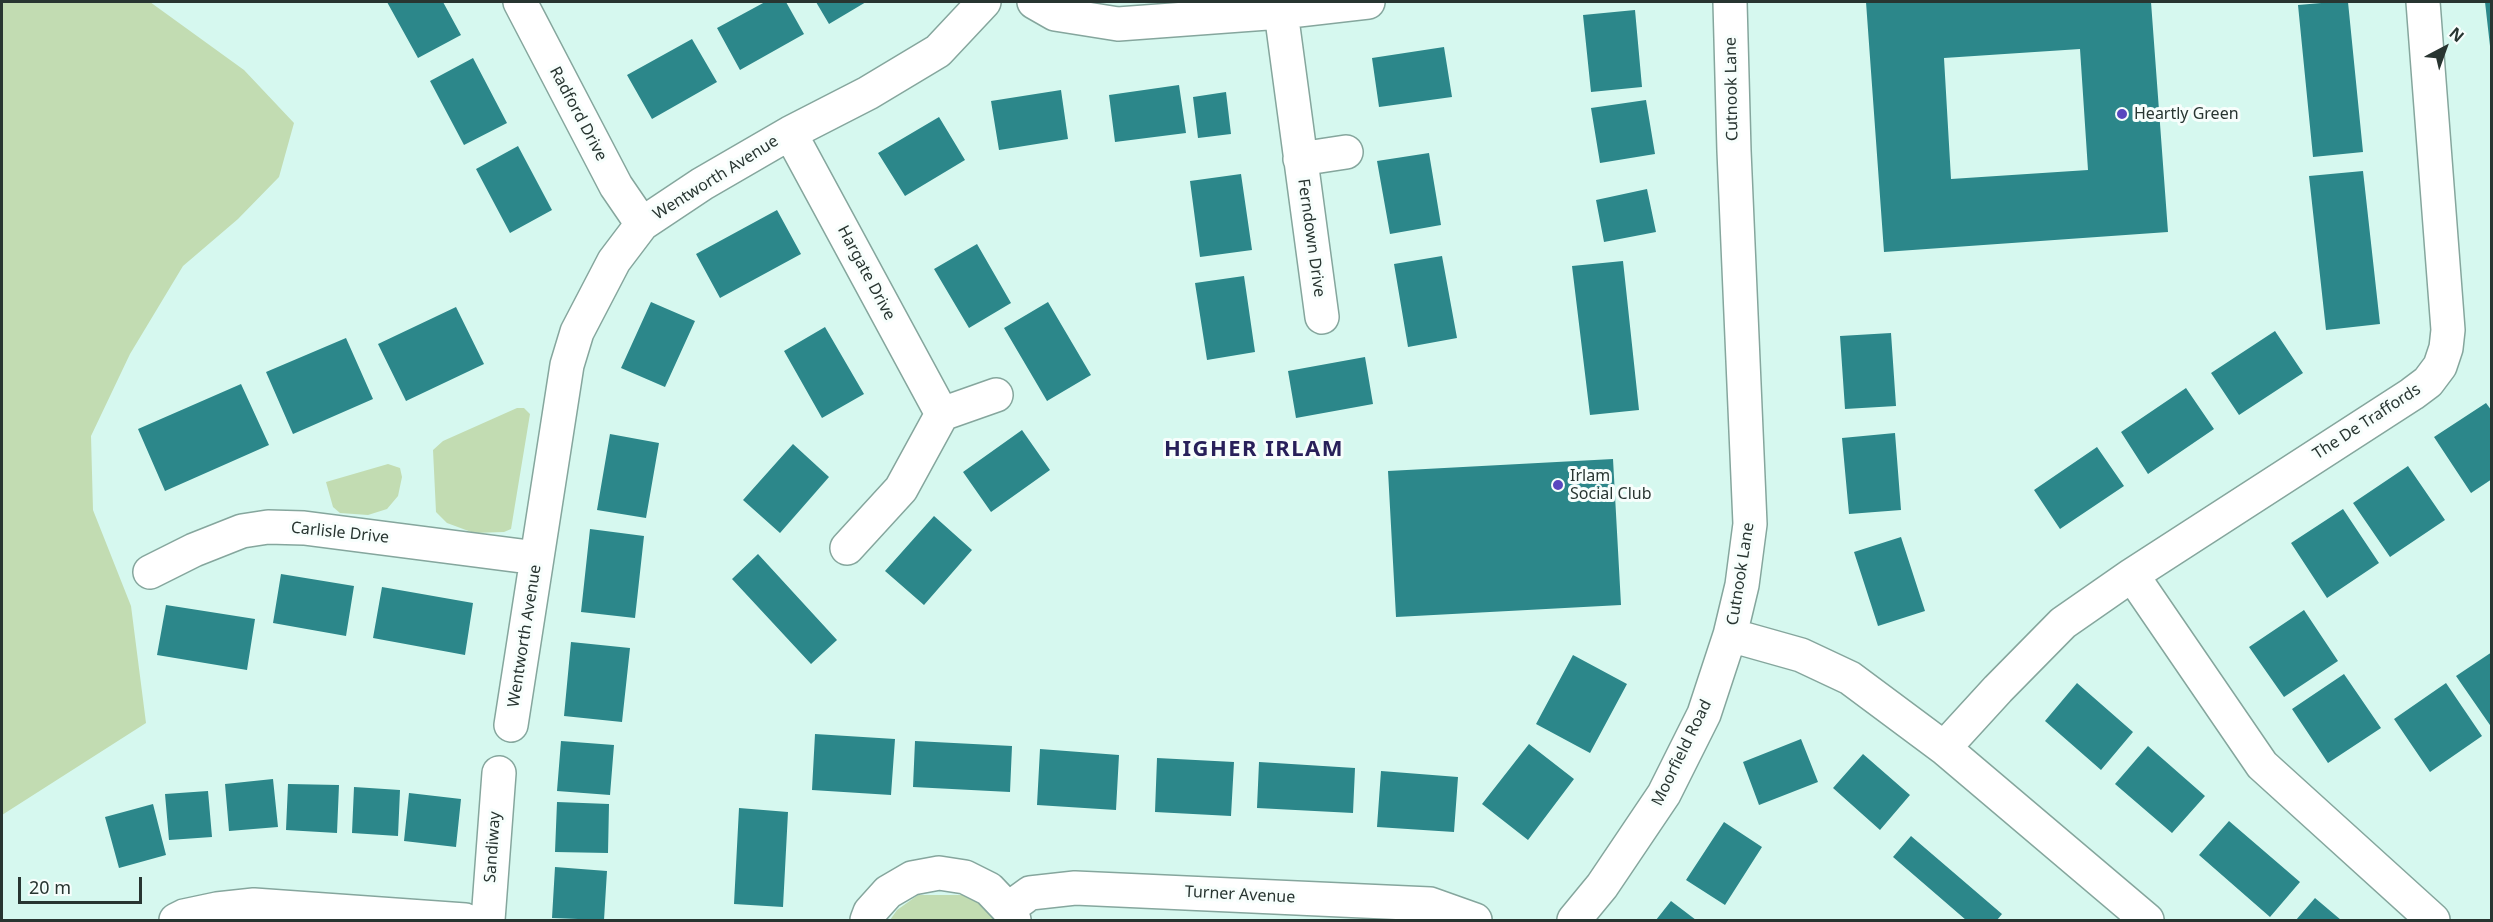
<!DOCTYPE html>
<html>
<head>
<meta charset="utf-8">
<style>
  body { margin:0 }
  #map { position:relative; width:2493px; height:922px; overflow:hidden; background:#d6f8ef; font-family:"Noto Sans",sans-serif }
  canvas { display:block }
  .frame { position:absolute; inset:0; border:3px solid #283531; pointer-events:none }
  .north { position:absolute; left:2415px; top:18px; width:60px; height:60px; -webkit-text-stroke:4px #f7fefc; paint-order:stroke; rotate:41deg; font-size:16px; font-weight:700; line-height:24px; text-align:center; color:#283531 }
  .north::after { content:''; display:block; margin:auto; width:21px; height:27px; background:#283531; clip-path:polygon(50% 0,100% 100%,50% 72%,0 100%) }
  .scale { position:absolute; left:18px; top:877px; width:124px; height:27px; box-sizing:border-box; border:3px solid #283531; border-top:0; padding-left:8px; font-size:18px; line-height:21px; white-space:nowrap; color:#283531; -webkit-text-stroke:4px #f7fefc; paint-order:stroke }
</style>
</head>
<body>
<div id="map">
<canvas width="2493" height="922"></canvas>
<div class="frame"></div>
<div class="north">N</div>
<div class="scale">20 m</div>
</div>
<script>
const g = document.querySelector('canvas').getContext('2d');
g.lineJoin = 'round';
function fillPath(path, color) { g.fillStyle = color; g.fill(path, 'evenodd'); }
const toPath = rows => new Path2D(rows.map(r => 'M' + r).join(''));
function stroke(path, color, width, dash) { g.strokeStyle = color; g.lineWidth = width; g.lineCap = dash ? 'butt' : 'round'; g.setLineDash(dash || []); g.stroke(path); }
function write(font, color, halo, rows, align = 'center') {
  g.font = font + ' "Noto Sans",sans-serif'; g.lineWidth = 6; g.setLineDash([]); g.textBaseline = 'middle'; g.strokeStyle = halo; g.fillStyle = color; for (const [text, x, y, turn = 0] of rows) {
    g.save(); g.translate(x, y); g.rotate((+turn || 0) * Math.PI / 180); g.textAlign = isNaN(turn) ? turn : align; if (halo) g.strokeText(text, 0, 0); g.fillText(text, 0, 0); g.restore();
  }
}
const green = toPath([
  [2,2,150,2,244,70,294,123,279,177,238,219,183,266,130,354,91,436,93,510,131,606,146,723,2,815],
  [517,408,524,408,530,414,511,529,504,532,474,533,447,523,436,512,433,450,443,441],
  [388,464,400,468,402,477,398,496,387,509,368,515,340,513,333,507,326,482],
  [918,895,968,895,989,909,998,920,890,920,897,910]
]);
const building = toPath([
  [387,2,443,2,461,35,418,58],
  [765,2,786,2,804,34,740,70,717,28],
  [816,2,866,2,829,24],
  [1866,2,2151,2,2168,232,1884,252],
  [2080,49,2088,170,1951,179,1944,58],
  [2333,2,2348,2,2363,152,2313,157,2298,5],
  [2485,2,2492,2,2492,46,2490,46],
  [1635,10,1642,87,1591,92,1583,15],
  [692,39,717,82,652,119,627,75],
  [1444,47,1452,97,1379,107,1372,58],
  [473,58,507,123,464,145,430,81],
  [1179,85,1186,133,1115,142,1109,95],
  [1061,90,1068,139,999,150,991,101],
  [1226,92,1231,134,1198,138,1193,97],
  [1646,100,1655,154,1600,163,1591,108],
  [939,117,965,160,905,196,878,153],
  [518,146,552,210,510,233,476,169],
  [1429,153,1441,225,1390,234,1377,161],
  [2363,171,2380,324,2326,330,2309,176],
  [1241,174,1252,250,1200,257,1190,181],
  [1647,189,1656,232,1604,242,1596,200],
  [777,210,801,254,720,298,696,254],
  [977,244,1011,303,969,328,934,269],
  [1442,256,1457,338,1408,347,1394,264],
  [1623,261,1639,410,1590,415,1572,266],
  [1244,276,1255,352,1207,360,1195,283],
  [651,302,695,321,665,387,621,368],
  [1048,302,1091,375,1047,401,1004,328],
  [456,307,484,364,406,401,378,344],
  [825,327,864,394,822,418,784,351],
  [2275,331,2303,373,2239,415,2211,373],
  [1891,333,1896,406,1845,409,1840,336],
  [346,338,373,399,293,434,266,372],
  [1365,357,1373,404,1296,418,1288,371],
  [241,384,269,445,165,491,138,429],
  [2186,388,2214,429,2148,474,2121,432],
  [2486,403,2492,411,2492,479,2471,493,2434,437],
  [1022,430,1050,470,991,512,963,472],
  [1895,433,1901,510,1849,514,1842,438],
  [610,434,659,443,646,518,597,510],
  [793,444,829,477,780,533,743,500],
  [2097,447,2124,486,2060,529,2034,490],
  [1613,459,1621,605,1396,617,1388,471],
  [2408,466,2445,520,2390,557,2353,503],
  [2343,509,2379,563,2327,598,2291,543],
  [934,516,972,550,924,605,885,571],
  [590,529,644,536,635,618,581,612],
  [1901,537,1925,611,1878,626,1854,552],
  [758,554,837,640,811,664,732,579],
  [281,574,354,586,346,636,273,623],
  [382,587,473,603,465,655,373,638],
  [166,605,255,619,247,670,157,655],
  [2304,610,2338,661,2284,697,2249,647],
  [571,642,630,648,622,722,564,716],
  [2492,652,2492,728,2456,676],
  [1573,655,1627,684,1590,753,1536,724],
  [2344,674,2381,728,2328,763,2292,709],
  [2077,683,2133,732,2101,770,2045,721],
  [2446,683,2482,736,2430,772,2394,719],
  [815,734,895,739,891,795,812,790],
  [1801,739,1818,782,1759,805,1743,762],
  [561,741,614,745,610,795,557,791],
  [915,741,1012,746,1010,792,913,787],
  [1529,744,1574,779,1528,840,1482,804],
  [2148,746,2205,796,2172,833,2115,784],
  [1040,749,1119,755,1116,810,1037,805],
  [1863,754,1910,795,1880,830,1833,788],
  [1157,758,1234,762,1231,816,1155,812],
  [1259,762,1355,768,1353,813,1257,808],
  [1381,771,1458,777,1454,832,1377,827],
  [273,779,278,827,229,831,225,784],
  [288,784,339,785,337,833,286,830],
  [354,787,400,790,398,836,352,833],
  [208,791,212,837,169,840,165,794],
  [409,793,461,799,456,847,404,841],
  [557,802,609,804,608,853,555,852],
  [153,804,166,855,119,868,105,817],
  [739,808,788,812,783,907,734,904],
  [2229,821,2300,882,2270,917,2199,855],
  [1724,822,1762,847,1725,905,1686,880],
  [1911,836,2002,914,1997,920,1966,920,1893,857],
  [555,867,607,871,604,920,552,918],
  [2315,898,2341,920,2296,920],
  [1671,901,1696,920,1656,920]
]);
const minor = toPath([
  [520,2,616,186,642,224],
  [1034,2,1055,14,1118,24,1281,12,1368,2],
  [1281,12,1322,317],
  [790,133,942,414,901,489,847,548],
  [1300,159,1346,152],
  [942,414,996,395],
  [150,572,194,550,242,531,268,527,304,528,537,558],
  [2132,575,2262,765,2433,920],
  [1730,635,1801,655,1850,678,1944,748,2147,920],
  [511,725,567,365,577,332,614,261,642,224,702,184,790,133,868,93,938,51,984,2],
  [1944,748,1998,689,2063,623,2132,575,2412,394,2428,382,2440,366,2446,348,2448,330,2423,2],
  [1008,909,1030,893,1075,888,1430,904,1475,920],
  [176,920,184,916,217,909,254,905,465,920],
  [488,920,499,773],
  [867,920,870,912,888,892,912,878,939,873,965,877,989,889,1008,909,1014,920],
  [1574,920,1602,886,1664,794,1704,714,1730,635,1742,585,1750,524,1734,151,1730,2]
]);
const markers = [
  [2122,114,6,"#5947bf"],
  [1558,485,6,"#5947bf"]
];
const streetNames = [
  ["Cutnook Lane",1732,89,-91],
  ["Radford Drive",578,114,62],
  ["Wentworth Avenue",716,178,-32],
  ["Ferndown Drive",1311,238,82],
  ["Hargate Drive",866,273,62],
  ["The De Traffords",2367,422,-33],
  ["Carlisle Drive",340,533,6],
  ["Cutnook Lane",1741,574,-81],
  ["Wentworth Avenue",525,636,-81],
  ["Moorfield Road",1682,753,-64],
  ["Sandiway",493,847,-86],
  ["Turner Avenue",1240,895,3]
];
const poiNames = [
  ["Heartly Green",2134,114],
  ["Irlam",1570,476],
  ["Social Club",1570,494]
];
const districtNames = [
  ["HIGHER IRLAM",1254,450]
];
fillPath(green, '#c2dcb2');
fillPath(building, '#2c878a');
stroke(minor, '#85a69d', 36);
stroke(minor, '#fff', 33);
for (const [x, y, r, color] of markers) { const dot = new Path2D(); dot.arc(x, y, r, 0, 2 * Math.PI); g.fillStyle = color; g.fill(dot); stroke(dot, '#f7fefc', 2); }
write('16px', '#283531', '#f7fefc', streetNames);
write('16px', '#283531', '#f7fefc', poiNames, 'left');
g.letterSpacing = '1.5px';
write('bold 22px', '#28205a', '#f7fefc', districtNames);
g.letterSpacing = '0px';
</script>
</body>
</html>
